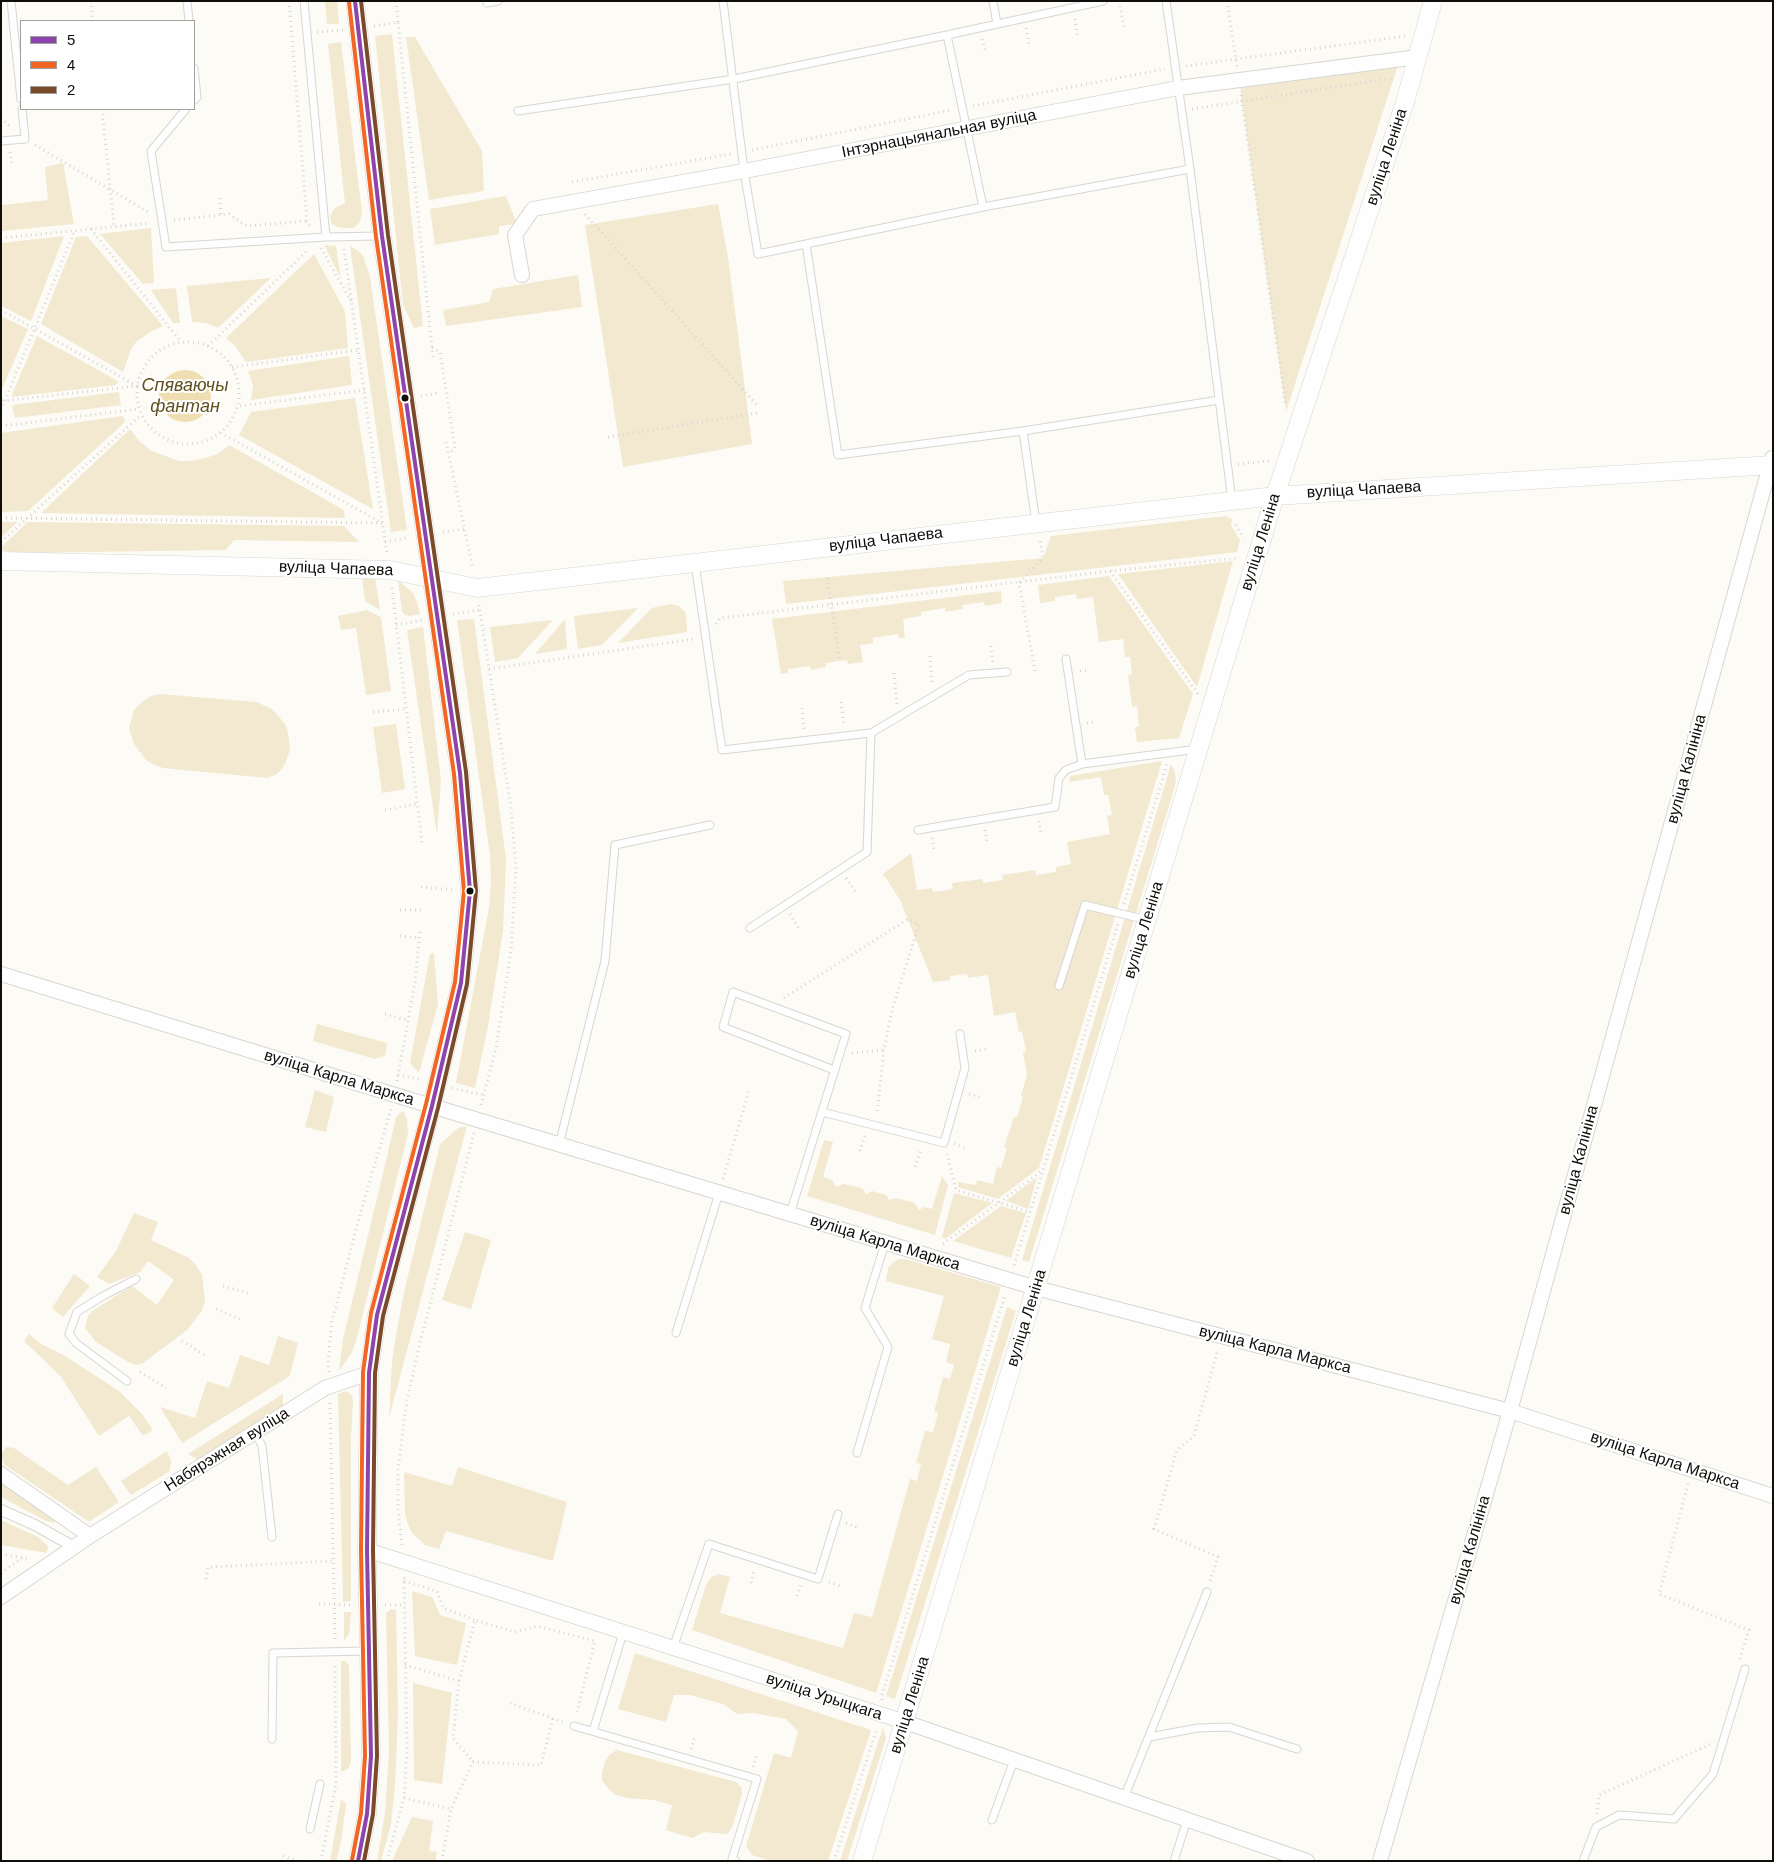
<!DOCTYPE html>
<html>
<head>
<meta charset="utf-8">
<style>
  body { margin:0 }
  #map { position:relative; width:1774px; height:1862px; overflow:hidden; background:#fcfbf6; font-family:Helvetica,sans-serif }
  canvas { display:block }
  .frame { position:absolute; inset:0; border:2px solid #0f0e0a; pointer-events:none }
  .legend { position:absolute; left:20px; top:20px; width:175px; height:90px; box-sizing:border-box; background:#fff; border:1px solid #9f9f9d; margin:0; padding:6px 9px; list-style:none; font-size:15px; color:#0f0e0a }
  .legend li { display:flex; align-items:center; gap:10px; height:25px }
  .legend b { width:25px; border:1px solid #9f9f9d }
</style>
</head>
<body>
<div id="map">
<canvas width="1774" height="1862"></canvas>
<div class="frame"></div>
<ul class="legend">
<li><b style="height:6px;background:#8e44ad"></b>5</li>
<li><b style="height:6px;background:#f26522"></b>4</li>
<li><b style="height:6px;background:#7a4b2a"></b>2</li>
</ul>
</div>
<script>
const g = document.querySelector('canvas').getContext('2d');
g.lineJoin = 'round';
function fillPath(path, color) { g.fillStyle = color; g.fill(path, 'evenodd'); }
const toPath = rows => new Path2D(rows.map(r => 'M' + r).join(''));
function stroke(path, color, width, dash) { g.strokeStyle = color; g.lineWidth = width; g.lineCap = dash ? 'butt' : 'round'; g.setLineDash(dash || []); g.stroke(path); }
function write(font, color, halo, rows, align = 'center') {
  g.font = font + ' Helvetica,sans-serif'; g.lineWidth = 4; g.setLineDash([]); g.textBaseline = 'middle'; g.strokeStyle = halo; g.fillStyle = color; for (const [text, x, y, turn = 0] of rows) {
    g.save(); g.translate(x, y); g.rotate((+turn || 0) * Math.PI / 180); g.textAlign = isNaN(turn) ? turn : align; if (halo) g.strokeText(text, 0, 0); g.fillText(text, 0, 0); g.restore();
  }
}
const green = toPath([
  [325,1,337,1,339,24,327,24],
  [392,34,423,326,414,328,403,305,375,36],
  [406,37,415,37,482,151,484,191,429,200],
  [341,42,362,212,360,222,354,228,346,228,337,227,331,223,330,216,335,208,345,203,328,44],
  [1400,59,1286,412,1239,80],
  [63,163,74,224,1,231,1,205,48,200,45,167],
  [506,196,517,224,499,226,499,234,435,245,430,209],
  [718,204,728,257,752,444,623,467,585,225],
  [151,228,154,283,143,284,100,234],
  [64,236,31,321,1,306,1,243],
  [87,236,163,326,150,332,136,342,131,349,123,372,41,324,76,237],
  [324,245,336,246,341,279],
  [350,246,360,252,364,258,370,277,407,530,391,532],
  [314,254,345,311,348,348,246,362,235,346,226,338],
  [578,275,582,307,446,326,443,310,489,302,493,289],
  [271,278,218,328,206,323,192,322,187,286],
  [176,288,180,323,173,323,151,290],
  [1,316,28,329,1,391],
  [37,336,118,381,116,385,11,397],
  [349,356,352,385,251,400,253,385,248,371],
  [119,392,121,405,15,418,12,405],
  [355,398,373,509,239,435,251,412],
  [123,416,125,422,28,511,1,512,1,433],
  [130,429,140,442,152,451,179,461,189,461,206,458,219,453,229,445,344,510,345,518,41,513],
  [1226,516,1232,519,1231,525,1240,540,1237,552,786,604,783,581,1043,558,1051,536],
  [1,522,18,522,1,537],
  [28,522,344,526,359,542,234,540,226,550,15,553,1,550,1,547],
  [1233,561,1197,687,1118,574],
  [1109,576,1193,694,1179,738,1137,742,1135,727,1139,726,1137,706,1132,707,1128,675,1132,674,1130,657,1125,657,1123,639,1099,642,1093,597,1077,599,1076,594,1055,597,1055,601,1040,603,1038,585],
  [362,578,375,578,380,610,365,601],
  [398,580,413,593,417,602,420,614,410,616,405,615,402,611],
  [1001,591,1002,603,985,606,984,602,962,605,963,609,945,612,945,608,921,612,921,616,903,619,905,638,899,638,898,634,873,638,873,643,860,645,863,662,848,664,847,660,826,663,826,667,811,670,810,666,788,669,788,673,781,674,772,619],
  [671,604,679,606,686,613,687,632,618,643,652,608],
  [638,608,602,645,578,649,574,616],
  [367,610,381,617,391,691,366,695,356,628,341,630,338,616],
  [474,619,506,859,503,931,488,1026,475,1088,456,1083,489,908,491,882,490,855,457,620],
  [565,619,567,649,535,654],
  [553,620,518,658,495,662,490,627],
  [423,627,441,780,437,835,407,630],
  [159,694,257,702,273,710,285,724,288,732,290,750,284,766,277,774,267,778,163,768,154,765,146,760,134,744,129,728,134,710,141,703,149,697],
  [396,724,405,789,382,793,373,727],
  [1162,761,1039,1168,998,1199,958,1187,958,1182,976,1185,977,1180,993,1184,997,1167,1001,1168,1007,1148,1004,1147,1014,1117,1017,1117,1023,1097,1021,1096,1027,1075,1023,1052,1026,1051,1022,1031,1019,1032,1015,1012,994,1016,988,975,968,978,967,974,950,976,950,980,933,982,900,900,883,874,911,853,917,890,932,888,933,892,953,889,952,883,982,879,983,883,1003,880,1002,875,1035,870,1036,875,1056,872,1056,867,1071,864,1067,842,1110,834,1107,816,1112,815,1108,795,1104,795,1101,777,1069,782,1070,776],
  [1171,764,1175,772,1176,781,1173,793,1029,1262,1022,1260],
  [434,953,438,1004,419,1073,410,1063,430,954],
  [317,1024,387,1043,385,1056,375,1059,313,1041],
  [315,1090,334,1097,326,1132,305,1127],
  [403,1111,407,1119,408,1134,356,1341,352,1352,339,1371,343,1339,386,1161,396,1117],
  [467,1126,389,1418,392,1362,396,1335,405,1288,440,1144,458,1128],
  [824,1140,833,1142,823,1177,832,1180,836,1187,843,1184,862,1188,866,1194,872,1191,886,1195,889,1200,896,1198,915,1203,919,1210,924,1207,932,1209,942,1176,948,1185,935,1235,807,1196],
  [1037,1177,1028,1209,1006,1201],
  [954,1193,992,1203,945,1239,942,1237],
  [1001,1206,1026,1213,1011,1258,953,1241],
  [134,1213,158,1222,151,1240,189,1258,196,1265,202,1275,205,1301,201,1312,187,1330,143,1363,136,1365,128,1362,96,1342,85,1328,88,1316,92,1311,132,1286,157,1305,174,1280,148,1261,140,1272,109,1284,97,1277,116,1251],
  [465,1232,491,1240,471,1309,442,1300],
  [899,1259,905,1259,1001,1287,876,1693,692,1630,706,1585,711,1577,719,1574,730,1577,720,1613,843,1648,854,1613,872,1617,910,1479,917,1481,921,1464,916,1463,925,1431,933,1432,938,1413,934,1412,943,1377,950,1379,954,1365,946,1362,950,1344,932,1339,944,1296,886,1281,888,1268,892,1263],
  [74,1274,90,1286,63,1317,52,1308],
  [1007,1307,1016,1311,895,1699,886,1696],
  [29,1334,41,1344,65,1356,119,1391,142,1414,153,1430,143,1436,129,1416,99,1436,61,1377,24,1341],
  [278,1336,298,1343,290,1376,182,1443,160,1407,195,1418,207,1381,229,1388,240,1355,269,1365],
  [346,1391,351,1394,353,1400,351,1437,351,1601,343,1602,338,1394],
  [283,1394,283,1406,206,1456,197,1459,188,1454],
  [6,1447,14,1448,68,1485,96,1467,119,1502,89,1522,5,1465,2,1459,2,1453],
  [167,1451,171,1461,170,1471,131,1495,121,1481],
  [458,1467,567,1502,553,1561,446,1531,439,1549,425,1545,412,1533,407,1522,405,1512,404,1472,452,1486],
  [1,1482,53,1518,55,1523,46,1521,1,1497],
  [1,1520,38,1537,48,1546,47,1553,1,1545],
  [412,1591,432,1597,440,1615,466,1623,457,1665,415,1656],
  [391,1609,396,1610,398,1713,395,1787,391,1824,381,1861,377,1861,385,1812,389,1752,386,1613],
  [344,1612,351,1612,351,1615,349,1634,344,1641],
  [635,1653,871,1730,828,1861,770,1861,752,1855,746,1846,774,1753,791,1758,798,1731,786,1719,753,1713,737,1714,723,1704,690,1695,674,1695,666,1722,618,1709],
  [341,1661,346,1661,349,1666,351,1761,349,1768,341,1772],
  [413,1683,452,1693,442,1784,414,1780],
  [883,1727,886,1738,847,1861,840,1861],
  [617,1750,736,1782,741,1787,742,1794,732,1828,727,1834,704,1832,692,1838,666,1830,672,1805,654,1800,627,1798,614,1794,607,1787,602,1780,602,1772,605,1762,610,1754],
  [341,1799,346,1804,341,1842,336,1861,330,1861],
  [412,1817,433,1821,429,1851,437,1852,435,1861,392,1861]
]);
const water = toPath([
  '159 396a26 26 0 1 1 52 0a26 26 0 1 1-52 0Z'
]);
const path = toPath([
  [91,1,93,21],
  [289,1,307,221,310,227],
  [396,1,398,22],
  [1119,1,1124,27],
  [1227,1,1237,67],
  [1075,19,1077,35],
  [374,26,398,22,433,358],
  [1026,28,1029,45],
  [317,32,343,30],
  [982,39,986,53],
  [1186,66,1406,36],
  [1241,95,1286,406],
  [973,106,1165,69],
  [102,109,114,226],
  [1192,109,1393,78],
  [1,118,12,128],
  [35,145,148,212],
  [752,150,952,110],
  [10,152,12,166],
  [572,182,731,154],
  [220,198,221,215],
  [585,214,757,405],
  [174,220,229,214,247,226,307,221],
  [91,229,181,342],
  [1,238,150,223],
  [321,248,351,301],
  [344,249,387,554],
  [1,310,137,386,1,401],
  '137 393a51 51 0 1 1 102 0a51 51 0 1 1-102 0Z',
  [208,346,308,250],
  [432,348,440,352,455,448,449,454],
  [232,367,358,350],
  [421,396,439,393],
  [240,406,365,390],
  [1,410,75,230],
  [1,426,139,409],
  [608,437,758,413],
  [446,442,473,569],
  [1238,464,1269,461],
  [1,518,382,523,221,433],
  [1236,525,1244,538],
  [443,532,464,529],
  [1,542,141,415],
  [385,542,409,537],
  [1110,571,1198,694],
  [827,578,840,661],
  [392,588,422,843],
  [479,605,511,808,516,869,511,951,496,1048,481,1105],
  [453,614,480,610],
  [716,624,720,618,1110,571,1239,558],
  [396,625,422,620],
  [991,646,993,663],
  [930,656,932,685],
  [489,669,694,639],
  [1035,671,1019,583,1043,558,1040,541],
  [1080,671,1089,670],
  [894,673,897,705],
  [841,702,844,726],
  [802,708,804,730],
  [373,712,405,709],
  [1087,723,1096,722],
  [385,810,416,804],
  [1039,821,1041,833],
  [985,830,987,841],
  [932,838,934,850],
  [846,878,856,892],
  [421,887,454,890],
  [1124,904,1167,764],
  [400,910,421,910],
  [790,914,799,929],
  [400,936,420,938],
  [784,998,908,919,919,925,892,1010,884,1050,877,1114],
  [385,1014,407,1020],
  [975,1051,986,1049],
  [852,1053,884,1050],
  [398,1075,422,1080],
  [397,1081,415,982,420,930],
  [452,1088,483,1095],
  [969,1094,983,1098],
  [954,1144,968,1149],
  [860,1151,865,1135],
  [947,1154,956,1190,1030,1212],
  [915,1167,921,1149],
  [723,1179,749,1091],
  [943,1244,1043,1170],
  [1014,1265,1118,924],
  [223,1286,248,1293],
  [216,1309,240,1319],
  [182,1341,206,1356],
  [140,1372,166,1388],
  [329,1372,328,1362,332,1321,361,1211,391,1109],
  [330,1403,335,1642],
  [1688,1484,1659,1594,1749,1630,1740,1659],
  [846,1523,857,1527],
  [402,1545,398,1511,398,1469,407,1400,420,1343,474,1133],
  [1,1554,30,1559],
  [1,1573,22,1558],
  [206,1579,208,1567,333,1561],
  [404,1581,437,1591,443,1608,475,1620],
  [1210,1581,1218,1557,1154,1529,1177,1450,1194,1436,1218,1349],
  [829,1582,840,1586],
  [751,1583,754,1571],
  [797,1596,801,1585],
  [319,1604,351,1605],
  [385,1605,403,1605],
  [405,1665,459,1681,453,1738,473,1762],
  [459,1681,475,1620,515,1632,537,1626,595,1641,576,1716],
  [882,1700,882,1695,1005,1295],
  [510,1703,563,1722],
  [691,1749,695,1736],
  [753,1767,757,1754],
  [404,1798,451,1809,473,1762,541,1765,553,1718],
  [1597,1814,1599,1795,1711,1744],
  [283,1856,298,1861],
  [321,1861,336,1784,335,1663],
  [387,1861,404,1798,407,1751,404,1576],
  [442,1861,451,1809],
  [834,1861,877,1728]
]);
const service = toPath([
  [11,1,21,99],
  [187,1,189,21],
  [304,1,326,237],
  [723,1,744,171,758,254,806,244],
  [993,1,997,24],
  [1166,1,1190,169,1232,501],
  [487,3,498,1],
  [947,35,983,207],
  [194,68,197,97,194,100],
  [186,109,151,151,166,247,326,237,381,236],
  [518,111,734,79,947,35,1103,1],
  [1,141,25,139,22,109],
  [1190,169,983,207,806,244,838,455,1023,431,1219,400],
  [1023,431,1036,523],
  [695,563,722,750,871,733,969,675,1007,672],
  [1066,659,1082,764,1198,749],
  [918,830,1055,807,1059,778,1066,770,1082,764],
  [750,928,867,852,871,733],
  [1059,986,1085,905,1147,920],
  [822,1112,944,1143,965,1068,960,1034],
  [559,1145,605,961,615,845,710,825],
  [790,1214,846,1034,733,992,723,1027,834,1070],
  [676,1333,719,1193],
  [127,1381,76,1343,69,1334,77,1312,103,1296,136,1279],
  [255,1432,262,1446,272,1537],
  [857,1453,888,1347,865,1308,885,1243],
  [673,1648,709,1544,818,1579,838,1514],
  [574,1726,757,1779,732,1859,736,1861],
  [593,1731,623,1633],
  [1149,1737,1198,1728,1229,1727,1297,1749],
  [272,1739,273,1653,368,1651],
  [1124,1798,1207,1592],
  [992,1820,1014,1760],
  [310,1829,320,1784],
  [1174,1861,1187,1820],
  [1583,1861,1596,1827,1619,1815,1674,1819,1713,1774,1745,1669]
]);
const pedestrian = toPath([
  [1,1510,35,1525,74,1547]
]);
const minor = toPath([
  [522,275,515,235,533,209,744,171,1178,88,1418,57],
  [1,974,395,1095,1036,1288,1510,1411,1773,1496],
  [1,1474,90,1536],
  [367,1550,905,1722,1307,1861],
  [1,1597,90,1536,325,1388,369,1373],
  [1380,1861,1510,1411,1772,458]
]);
const tertiary = toPath([
  [355,1,382,236,460,773,470,891,461,983,432,1106,377,1315,369,1373,367,1550,371,1756,367,1814,358,1861],
  [1,561,390,570,477,588,1275,496,1773,465],
  [862,1861,1275,496,1405,102,1433,1]
]);
const bus1 = toPath([
  [355,1,382,236,460,773,470,891,461,983,432,1106,377,1315,369,1373,367,1550,371,1756,367,1814,358,1861]
]);
const bus2 = toPath([
  [349,2,376,237,454,774,464,891,455,982,426,1104,371,1313,363,1372,361,1550,365,1756,361,1813,352,1860]
]);
const bus3 = toPath([
  [361,1,388,235,466,772,476,891,467,984,438,1108,383,1316,375,1373,373,1550,377,1756,373,1814,364,1861]
]);
const markers = [
  [405,398,4.5,"#0f0e0a"],
  [470,891,4.5,"#0f0e0a"]
];
const streetNames = [
  ["Інтэрнацыянальная вуліца",939,134,-11],
  ["вуліца Леніна",1387,157,-72],
  ["вуліца Чапаева",1364,490,-3],
  ["вуліца Чапаева",886,540,-7],
  ["вуліца Леніна",1261,542,-73],
  ["вуліца Чапаева",336,569,2],
  ["вуліца Калініна",1687,769,-75],
  ["вуліца Леніна",1144,930,-73],
  ["вуліца Карла Маркса",339,1078,17],
  ["вуліца Калініна",1579,1160,-75],
  ["вуліца Карла Маркса",885,1243,17],
  ["вуліца Леніна",1027,1318,-73],
  ["вуліца Карла Маркса",1275,1350,14],
  ["Набярэжная вуліца",227,1450,-32],
  ["вуліца Карла Маркса",1665,1461,18],
  ["вуліца Калініна",1470,1550,-74],
  ["вуліца Урыцкага",824,1697,18],
  ["вуліца Леніна",910,1705,-73]
];
const waterNames = [
  ["Спяваючы",185,386],
  ["фантан",185,407]
];
fillPath(green, '#f2e9d0');
fillPath(water, '#efdeb1');
stroke(service, '#d7d6d1', 9);
stroke(pedestrian, '#d7d6d1', 12);
stroke(minor, '#d7d6d1', 16);
stroke(tertiary, '#d7d6d1', 19);
stroke(path, '#d7d6d5', 3, [1, 4]);
stroke(service, '#fffefe', 7);
stroke(pedestrian, '#fffefe', 10);
stroke(minor, '#fffefe', 14);
stroke(tertiary, '#fffefe', 18);
stroke(bus1, '#8e44ad', 4);
stroke(bus2, '#f26522', 4);
stroke(bus3, '#7a4b2a', 4);
for (const [x, y, r, color] of markers) { const dot = new Path2D(); dot.arc(x, y, r, 0, 2 * Math.PI); g.fillStyle = color; g.fill(dot); stroke(dot, '#fff', 2); }
write('16px', '#0f0e0a', '#fff', streetNames);
write('italic 18px', '#605020', '#fff', waterNames);
</script>
</body>
</html>
